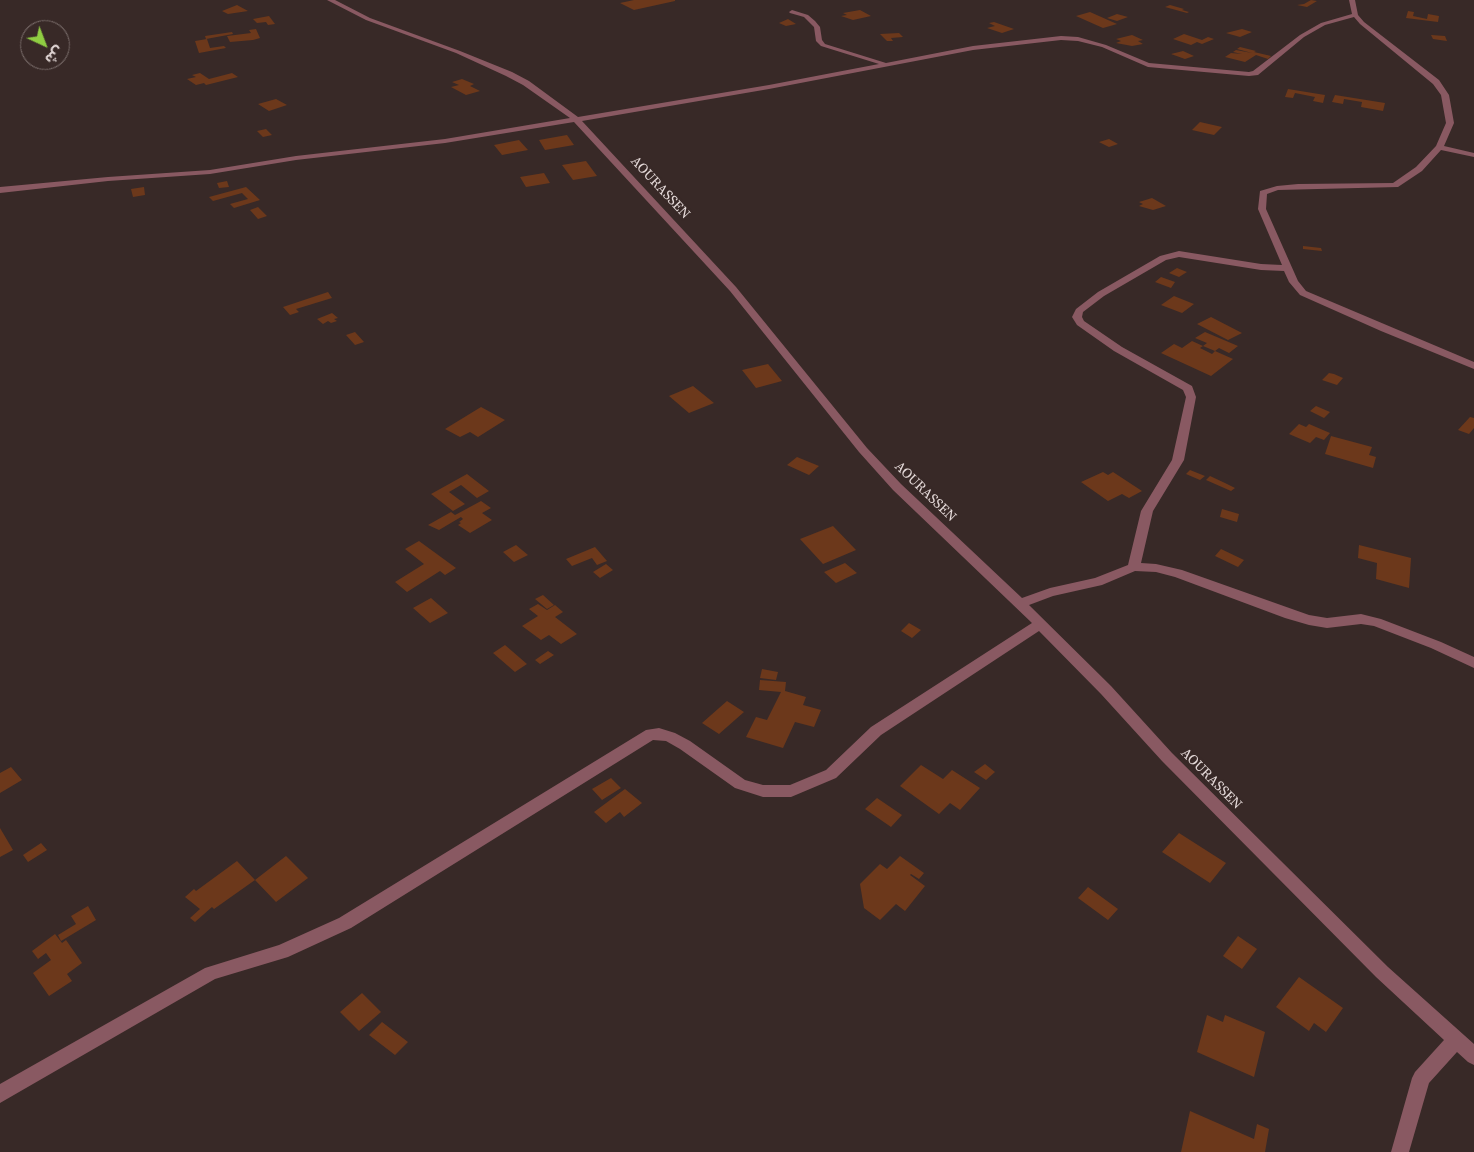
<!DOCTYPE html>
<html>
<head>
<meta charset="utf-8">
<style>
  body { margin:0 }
  #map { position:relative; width:1474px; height:1152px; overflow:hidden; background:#382927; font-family:"Source Serif 4","Noto Sans Arabic",serif }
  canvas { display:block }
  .north { position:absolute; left:20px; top:20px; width:50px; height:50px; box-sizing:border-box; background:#382927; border:1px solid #7d706e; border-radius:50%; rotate:137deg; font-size:14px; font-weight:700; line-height:20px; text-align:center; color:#e5dad9 }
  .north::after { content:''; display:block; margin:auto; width:18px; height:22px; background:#8fcd42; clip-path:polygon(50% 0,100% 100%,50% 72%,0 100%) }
</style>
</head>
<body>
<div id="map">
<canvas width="1474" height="1152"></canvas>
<div class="north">ش</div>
</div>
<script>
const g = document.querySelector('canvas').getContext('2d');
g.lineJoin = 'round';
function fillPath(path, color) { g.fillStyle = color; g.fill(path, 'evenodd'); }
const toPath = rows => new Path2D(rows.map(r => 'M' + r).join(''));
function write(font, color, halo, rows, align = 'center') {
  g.font = font + ' "Source Serif 4",serif'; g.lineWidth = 4.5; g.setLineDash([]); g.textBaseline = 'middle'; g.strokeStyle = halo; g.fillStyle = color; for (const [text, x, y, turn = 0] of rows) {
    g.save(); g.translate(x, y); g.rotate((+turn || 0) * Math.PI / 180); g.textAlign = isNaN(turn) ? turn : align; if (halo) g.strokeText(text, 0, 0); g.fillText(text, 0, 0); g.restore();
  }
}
const building = toPath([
  [634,0,675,0,675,1,634,10,620,3],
  [1311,0,1317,1,1307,7,1297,5,1304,4],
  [237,5,248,11,228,14,222,11],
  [1170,5,1184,9,1182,10,1189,12,1187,13,1165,7],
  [860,10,871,16,853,20,841,16,847,15,843,13],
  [1408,11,1414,12,1413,16,1427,19,1428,14,1439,16,1438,22,1406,18],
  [1090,12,1117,24,1103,28,1076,16],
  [1117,14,1128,17,1117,21,1107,18],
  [269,16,275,24,268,25,266,22,257,23,253,19],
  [788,19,796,24,786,26,779,23],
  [994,22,1014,29,1002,33,987,28,995,26,989,23],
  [256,29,260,38,253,40,230,42,227,36,251,33,249,30],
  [1242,29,1252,32,1240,37,1226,33],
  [232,32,233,34,206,39,205,36],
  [899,33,903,37,891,38,893,41,887,41,880,34],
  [1184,34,1202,40,1208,37,1214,39,1202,44,1197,42,1191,45,1173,39],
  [1132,35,1143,40,1138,41,1143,44,1132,46,1116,43,1121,41,1116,39],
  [1431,35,1445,36,1447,41,1433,39],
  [207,39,210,48,224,46,226,48,199,53,195,41],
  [1240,47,1256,51,1254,52,1271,56,1268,59,1256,55,1245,62,1225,57,1231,53,1242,54,1233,52,1236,50,1252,53,1237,49],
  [1183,51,1194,56,1185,59,1171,54],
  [200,73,209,79,232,73,238,77,206,85,204,83,196,85,187,79,196,77,192,75],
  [462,79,474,84,470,86,480,91,466,95,451,87,459,85,452,82],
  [1288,89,1325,95,1323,103,1313,101,1315,97,1295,93,1293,98,1285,97],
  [1335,95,1385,103,1383,111,1361,107,1362,102,1344,99,1343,104,1332,102],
  [276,99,287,105,269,111,258,104],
  [1200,122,1222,127,1214,135,1192,130],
  [266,129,272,135,263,137,257,131],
  [567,135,574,145,545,150,539,140],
  [1109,139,1118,144,1109,147,1099,142],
  [519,140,528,150,502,155,494,145],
  [586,161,597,176,573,180,562,165],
  [544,173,550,183,526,187,520,177],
  [227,181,229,187,219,188,217,183],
  [144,187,145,195,133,197,131,189],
  [246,187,260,200,234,208,230,204,248,199,242,193,213,201,209,197],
  [1152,198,1166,206,1153,210,1139,206,1143,204,1139,202],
  [258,207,267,216,258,219,250,210],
  [1303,246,1321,248,1322,251,1303,249],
  [1177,268,1187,272,1179,277,1169,273],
  [1161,277,1175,282,1171,288,1155,282],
  [328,292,332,298,296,309,299,312,290,315,283,307],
  [1174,296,1194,304,1182,313,1161,305],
  [332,313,338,318,334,319,337,321,331,323,328,321,323,324,317,319],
  [1211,317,1242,333,1228,340,1197,324],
  [355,332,364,342,355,345,346,335],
  [1205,332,1238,346,1229,353,1219,348,1215,351,1203,346,1207,343,1195,338],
  [1192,341,1203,346,1200,348,1212,354,1215,351,1233,359,1211,376,1161,353,1174,344,1182,348],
  [768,364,782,381,756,388,742,370],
  [1329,373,1334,374,1343,378,1337,385,1322,380],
  [693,386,714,403,689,413,669,396],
  [1316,406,1330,412,1324,418,1310,411],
  [481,407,505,420,478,437,470,432,460,437,445,429],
  [1470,417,1474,418,1474,428,1469,434,1458,430],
  [1299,424,1306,427,1309,424,1330,433,1324,440,1316,437,1310,443,1289,434],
  [1331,436,1372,447,1369,455,1376,457,1373,468,1325,454],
  [797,457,819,466,809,475,787,465],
  [1190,470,1205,476,1200,480,1186,474],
  [1103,472,1108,475,1113,472,1142,491,1129,498,1122,494,1108,501,1081,482],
  [467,474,489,491,477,498,461,485,449,492,465,504,453,511,431,494],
  [1210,476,1225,483,1235,488,1231,491,1206,480],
  [481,501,491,508,482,513,492,520,470,533,458,525,461,523,459,522,463,519,461,517,439,530,428,525,451,512,455,515,457,514],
  [1222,509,1239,514,1237,522,1220,517],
  [833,526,856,550,823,564,800,539],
  [419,541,456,568,445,575,440,571,407,592,395,582,424,564,405,549],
  [516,545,528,555,514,562,503,552],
  [1359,545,1411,558,1409,588,1376,579,1377,563,1358,558],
  [595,547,607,561,597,565,592,558,572,566,566,559],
  [1221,549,1244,560,1238,567,1215,556],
  [845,563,857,573,836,583,824,572],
  [606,564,613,570,600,578,593,572],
  [543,595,554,605,547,609,535,599],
  [431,598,448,613,430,623,413,608],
  [538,604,547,610,555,605,563,612,555,617,577,634,561,644,549,635,541,640,522,626,538,616,529,609],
  [909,623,921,630,912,638,901,631],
  [505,645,527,664,515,672,493,653],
  [548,651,554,655,540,664,535,660],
  [762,669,778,672,776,680,760,678],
  [760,680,786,682,785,691,806,697,803,705,821,710,814,727,795,722,783,748,746,737,756,717,767,720,781,692,759,690],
  [727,701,744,712,719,734,702,723],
  [985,764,995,772,986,780,974,772],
  [921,765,943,779,952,770,980,788,960,810,950,803,939,814,900,786],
  [11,767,22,780,0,793,0,773],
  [611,778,621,788,602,800,592,789],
  [625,789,642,803,624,817,620,812,606,823,594,812],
  [877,798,902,815,891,827,865,809],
  [0,828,13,850,0,857],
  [1179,833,1226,863,1210,883,1162,852],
  [41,843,47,850,28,862,23,855],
  [286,856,308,878,276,902,255,880],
  [900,856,924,873,919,879,911,874,910,875,925,886,905,911,896,904,880,920,864,908,860,884,880,864,887,869],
  [237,861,255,880,214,909,212,907,195,922,190,918,200,909,185,897,194,889,196,891],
  [1088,887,1118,909,1108,920,1078,898],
  [88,906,96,920,61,941,58,935,76,924,71,916],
  [55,934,62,943,66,940,82,963,67,974,72,981,49,996,33,973,51,960,46,953,38,959,32,951],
  [1238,936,1257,949,1242,969,1223,956],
  [1299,977,1343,1008,1326,1032,1314,1023,1309,1031,1276,1007],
  [362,993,381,1012,359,1031,340,1012],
  [1207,1015,1223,1022,1225,1015,1265,1032,1254,1077,1197,1052],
  [382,1022,408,1042,395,1055,369,1035],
  [1190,1111,1254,1139,1257,1124,1269,1129,1265,1152,1181,1152]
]);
const minor = toPath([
  [327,0,335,0,370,18,460,51,512,72,529,81,578,117,769,85,879,64,821,46,816,41,814,27,804,17,790,13,789,12,792,10,808,15,815,21,820,27,822,40,825,44,886,63,973,46,1061,36,1078,37,1106,45,1149,63,1249,72,1253,71,1300,35,1321,23,1352,14,1349,0,1355,0,1358,15,1364,22,1439,80,1449,95,1454,123,1444,146,1474,153,1474,157,1441,150,1422,171,1398,187,1278,190,1267,194,1266,209,1298,281,1306,291,1474,362,1474,369,1381,331,1300,295,1289,282,1284,271,1261,270,1179,257,1166,260,1104,296,1083,312,1082,317,1084,321,1122,347,1192,386,1196,397,1184,460,1153,511,1141,563,1156,564,1182,570,1309,615,1327,618,1361,614,1381,619,1441,642,1474,657,1474,668,1431,648,1374,626,1361,624,1327,628,1309,625,1285,618,1175,577,1156,572,1135,571,1102,585,1053,596,1029,605,1111,686,1172,753,1388,967,1474,1044,1474,1065,1468,1062,1457,1052,1429,1083,1409,1152,1391,1152,1412,1078,1415,1072,1444,1040,1376,977,1162,761,1101,694,1039,631,881,735,836,778,791,797,763,797,735,788,680,749,666,741,653,740,351,928,288,957,215,979,0,1103,0,1084,205,968,279,945,339,918,646,730,659,728,675,733,690,741,745,780,763,785,790,785,826,770,871,727,1032,623,893,490,859,452,730,291,574,122,445,143,296,160,210,174,108,181,0,193,0,187,108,177,210,170,296,156,445,139,570,118,523,85,506,76,456,53,366,20,327,0],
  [1354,17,1360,24,1433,84,1441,95,1446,123,1436,146,1416,167,1393,183,1298,184,1277,186,1260,191,1258,209,1282,265,1261,264,1179,251,1160,256,1098,292,1076,309,1072,317,1077,325,1114,351,1183,390,1186,397,1172,460,1141,511,1128,565,1095,578,1050,588,1022,598,901,484,867,448,736,287,582,121,769,89,973,50,1061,40,1078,41,1102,47,1148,67,1249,76,1258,75,1304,37,1325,25,1354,17]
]);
const streetNames = [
  ["AOURASSEN",660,188,47],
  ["AOURASSEN",925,492,44],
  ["AOURASSEN",1211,779,45]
];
fillPath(building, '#6c381b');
fillPath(minor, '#895962');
write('14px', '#e5dad9', '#382927', streetNames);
</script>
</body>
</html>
